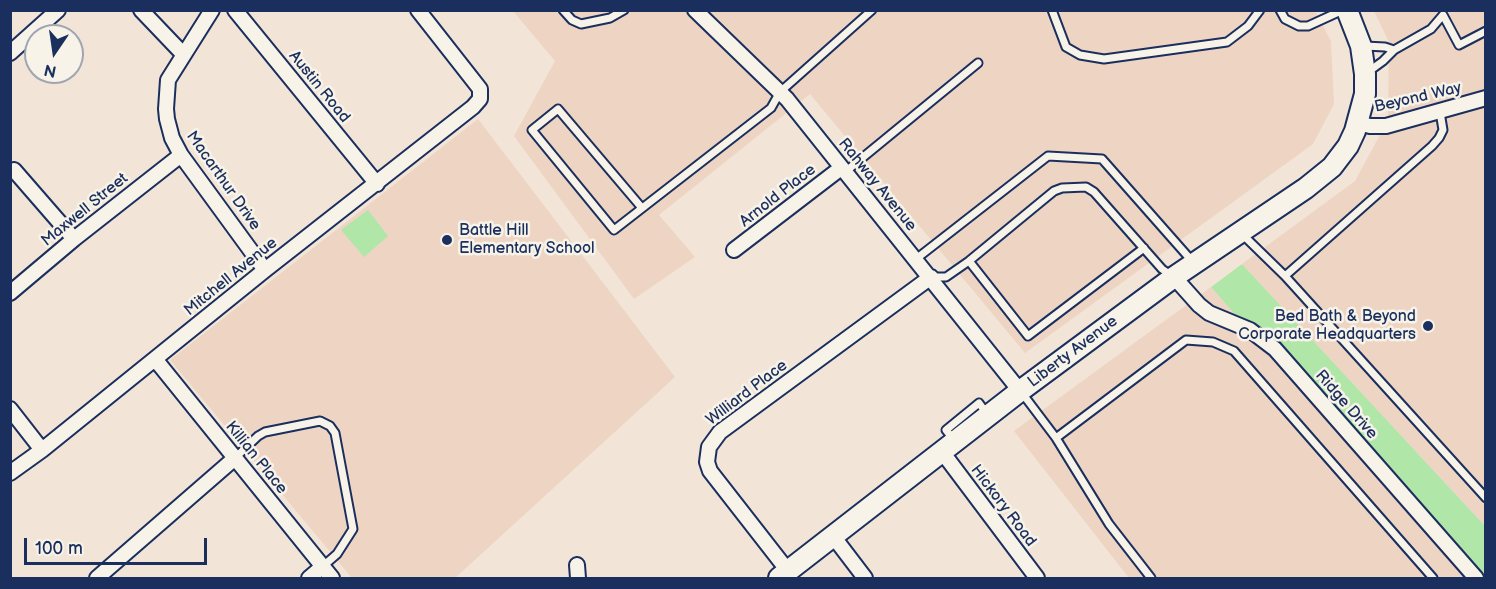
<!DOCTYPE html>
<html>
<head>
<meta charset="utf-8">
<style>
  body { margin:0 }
  #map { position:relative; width:1496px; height:589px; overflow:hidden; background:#f2e5d7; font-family:"Balsamiq Sans",sans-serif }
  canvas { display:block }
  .frame { position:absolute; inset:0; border:12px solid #1b2f5e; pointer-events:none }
  .north { position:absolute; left:24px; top:24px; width:60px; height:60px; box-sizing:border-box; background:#f7f3e8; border:2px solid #9fa5b1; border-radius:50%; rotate:193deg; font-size:16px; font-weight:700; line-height:24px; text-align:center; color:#1b2f5e }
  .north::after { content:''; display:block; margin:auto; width:21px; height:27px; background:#1b2f5e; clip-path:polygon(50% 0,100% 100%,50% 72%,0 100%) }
  .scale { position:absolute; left:24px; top:538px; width:183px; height:27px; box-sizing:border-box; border:3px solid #1b2f5e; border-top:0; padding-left:8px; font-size:18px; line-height:21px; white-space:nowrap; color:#1b2f5e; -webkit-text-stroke:4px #f7f3e8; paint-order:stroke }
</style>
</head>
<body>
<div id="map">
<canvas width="1496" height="589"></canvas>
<div class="frame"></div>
<div class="north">N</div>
<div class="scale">100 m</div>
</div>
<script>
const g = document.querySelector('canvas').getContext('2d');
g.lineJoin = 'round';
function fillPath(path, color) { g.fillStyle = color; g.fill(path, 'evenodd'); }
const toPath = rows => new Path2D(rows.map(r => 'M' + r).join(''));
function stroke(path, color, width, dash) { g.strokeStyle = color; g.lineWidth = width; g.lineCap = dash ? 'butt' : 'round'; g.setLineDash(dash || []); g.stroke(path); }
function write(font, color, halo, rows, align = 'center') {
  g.font = font + ' "Balsamiq Sans",sans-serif'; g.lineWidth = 5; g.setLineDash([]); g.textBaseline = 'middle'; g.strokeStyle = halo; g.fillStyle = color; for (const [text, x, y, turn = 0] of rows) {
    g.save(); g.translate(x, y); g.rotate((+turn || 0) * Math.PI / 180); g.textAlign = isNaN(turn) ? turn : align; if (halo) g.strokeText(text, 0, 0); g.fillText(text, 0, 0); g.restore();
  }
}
const built = toPath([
  [513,11,1315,11,1331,41,1334,104,1313,144,1025,353,810,94,659,215,695,257,634,299,514,136,555,61],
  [1374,11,1485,11,1485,526,1242,264,1355,181,1388,120,1389,42],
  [478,119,675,377,455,578,352,578,170,360],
  [1211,287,1465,578,1129,578,1014,431]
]);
const green = toPath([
  [368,210,388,236,364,257,341,230],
  [1242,264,1485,526,1485,578,1465,578,1211,287]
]);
const lane = toPath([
  [563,10,572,20,581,24,610,18,624,10],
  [1052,10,1066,47,1080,55,1104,59,1227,42,1248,26,1260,10],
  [1280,10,1285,19,1299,26,1308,26,1343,10],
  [1365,46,1385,47,1394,50,1383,61,1368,72],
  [1394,50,1431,29,1443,15,1459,45,1486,31],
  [845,172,978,63],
  [642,208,558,109,532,130,614,230,771,108,780,92,872,10],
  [1242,234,1285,276,1486,498],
  [916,259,1048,156,1102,159,1192,261],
  [969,261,1028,336,1144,248],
  [1285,276,1432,146,1439,138,1443,130,1440,112],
  [931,277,946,277,969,261,1054,191,1062,188,1086,187,1094,192,1162,269,1172,276],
  [1022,393,1056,438,1109,524,1151,578],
  [1056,438,1186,340,1213,342,1234,351,1433,578],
  [954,440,946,430,979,403,987,414],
  [235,458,258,436,265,432,320,421,330,426,335,433,353,529,337,554,322,567]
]);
const street = toPath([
  [141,10,183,54],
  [212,10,168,80,166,109,167,119,172,138,181,155,265,270],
  [235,10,377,184],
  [695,10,787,99,1020,391],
  [10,53,58,10],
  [1358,123,1370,126,1386,126,1486,98],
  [14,170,74,239],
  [734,250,841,168],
  [1174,277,1199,305,1209,313,1250,330,1275,349,1476,578],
  [10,293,74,239,181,155],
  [155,359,332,578],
  [10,409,42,450],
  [943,453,1037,578],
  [10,473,42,450,265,270,473,107,480,99,480,89,418,10],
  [833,536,865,578],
  [577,565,578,578],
  [788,571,710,471,707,462,709,447,720,432,931,277],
  [97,578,235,458],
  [309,578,322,567]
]);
const secondary = toPath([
  [779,578,1020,391,1174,277,1306,188,1332,167,1348,146,1355,131,1365,94,1365,74,1361,46,1347,10]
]);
const markers = [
  [447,240,6,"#1b2f5e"],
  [1428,326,6,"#1b2f5e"]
];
const streetNames = [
  ["Austin Road",319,87,51],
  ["Beyond Way",1418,98,-13],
  ["Macarthur Drive",223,181,55],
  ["Rahway Avenue",877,185,51],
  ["Arnold Place",778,196,-38],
  ["Maxwell Street",85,210,-39],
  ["Mitchell Avenue",231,277,-39],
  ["Liberty Avenue",1073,352,-37],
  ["Williard Place",747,393,-37],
  ["Ridge Drive",1346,405,49],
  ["Killian Place",256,458,51],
  ["Hickory Road",1003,506,53]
];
const poiNames = [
  ["Battle Hill",459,231],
  ["Elementary School",459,249],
  ["Bed Bath & Beyond",1416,317,"right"],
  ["Corporate Headquarters",1416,335,"right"]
];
fillPath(built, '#edd4c3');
fillPath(green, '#b1e6a9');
stroke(lane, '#1b2f5e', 11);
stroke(street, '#1b2f5e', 18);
stroke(secondary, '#1b2f5e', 24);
stroke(lane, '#f7f3e8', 7);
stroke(street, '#f7f3e8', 14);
stroke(secondary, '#f7f3e8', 20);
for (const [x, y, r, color] of markers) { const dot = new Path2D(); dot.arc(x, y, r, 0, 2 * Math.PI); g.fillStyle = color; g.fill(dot); stroke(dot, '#f7f3e8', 2); }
write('16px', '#1b2f5e', '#f7f3e8', streetNames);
write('16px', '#1b2f5e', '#f7f3e8', poiNames, 'left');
</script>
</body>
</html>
